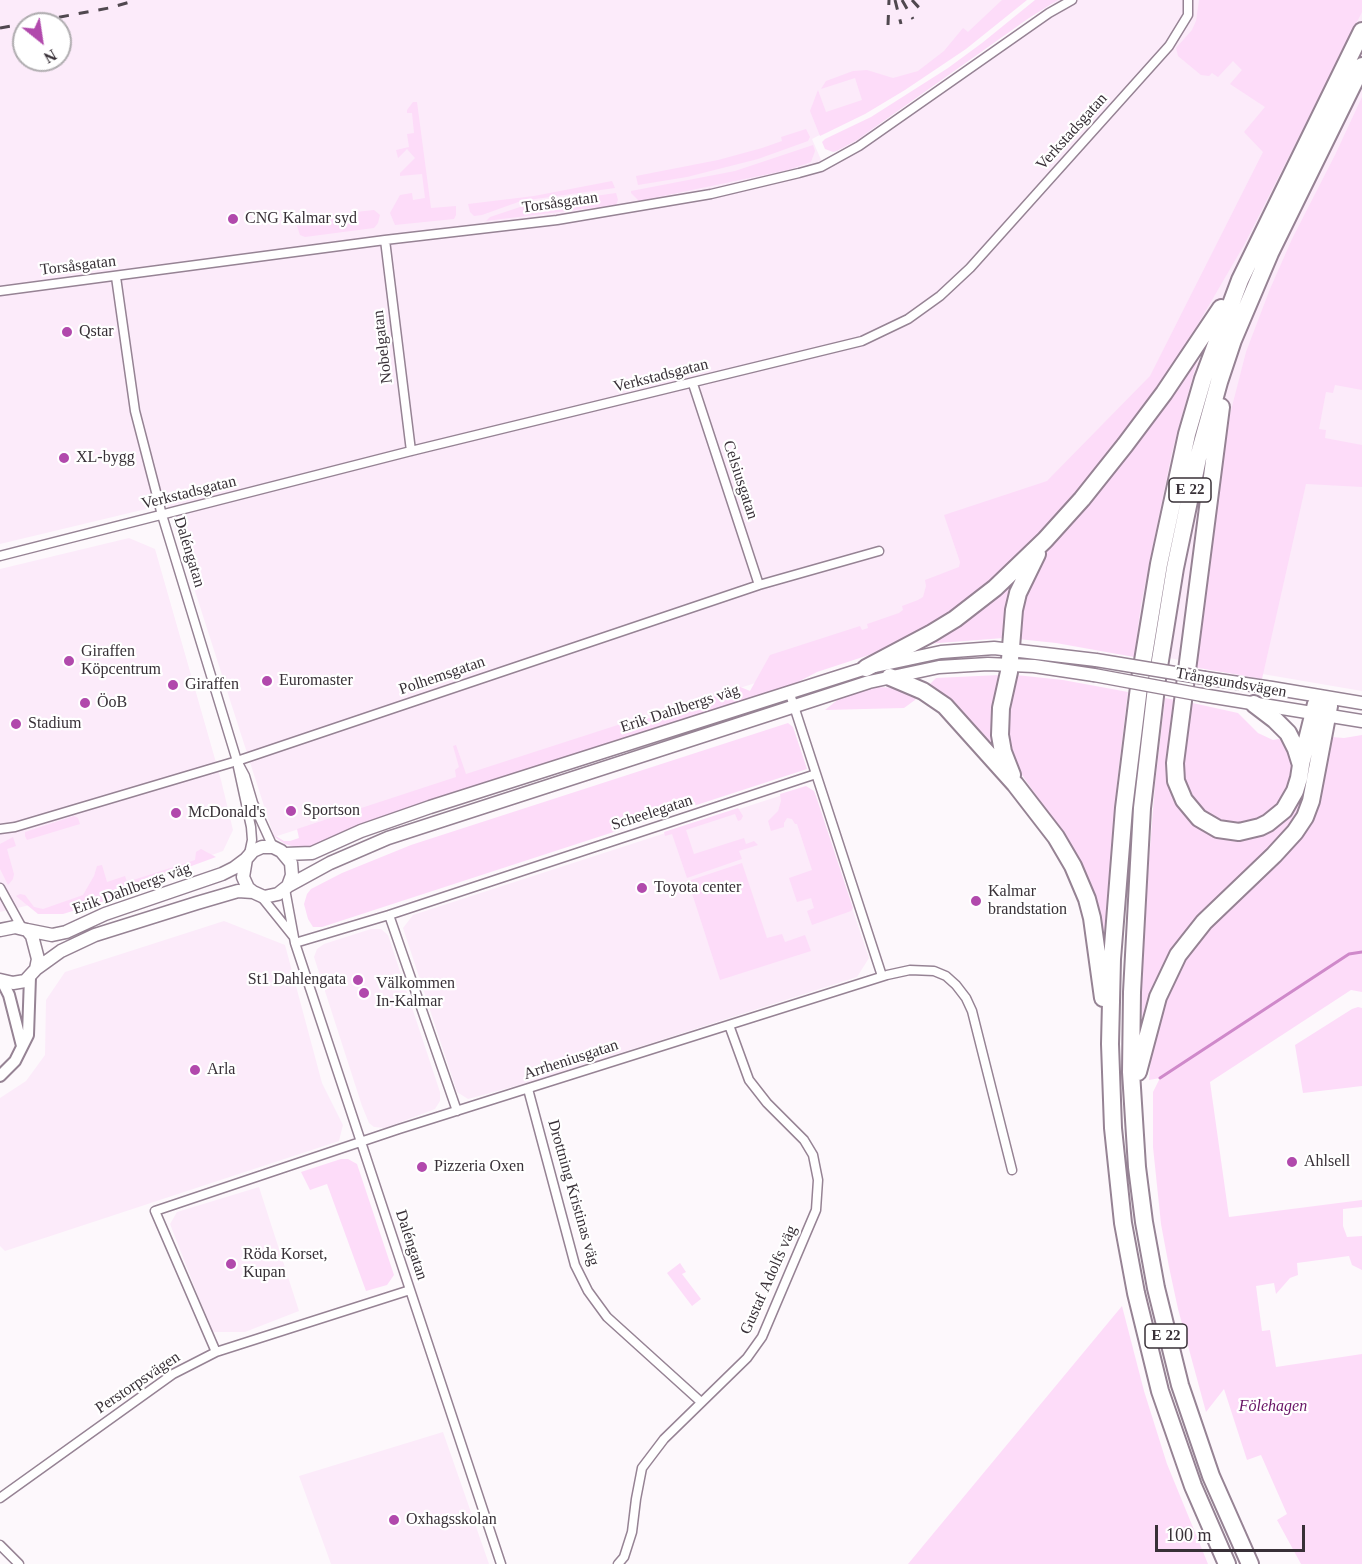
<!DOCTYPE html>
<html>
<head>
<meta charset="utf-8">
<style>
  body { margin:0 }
  #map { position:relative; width:1362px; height:1564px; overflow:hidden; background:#fdf8fc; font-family:"Times New Roman",serif }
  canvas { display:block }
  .north { position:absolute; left:12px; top:12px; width:60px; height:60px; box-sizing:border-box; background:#fff; border:2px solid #afacaf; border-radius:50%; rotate:150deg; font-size:16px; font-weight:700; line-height:24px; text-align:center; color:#383037 }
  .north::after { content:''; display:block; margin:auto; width:21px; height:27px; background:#b149ac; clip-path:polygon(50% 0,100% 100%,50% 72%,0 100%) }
  .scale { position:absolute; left:1155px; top:1525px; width:150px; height:27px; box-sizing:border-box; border:3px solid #383037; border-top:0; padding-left:8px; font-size:18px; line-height:21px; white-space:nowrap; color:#383037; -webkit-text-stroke:4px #fff; paint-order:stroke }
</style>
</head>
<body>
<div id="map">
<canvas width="1362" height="1564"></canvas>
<div class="north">N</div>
<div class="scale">100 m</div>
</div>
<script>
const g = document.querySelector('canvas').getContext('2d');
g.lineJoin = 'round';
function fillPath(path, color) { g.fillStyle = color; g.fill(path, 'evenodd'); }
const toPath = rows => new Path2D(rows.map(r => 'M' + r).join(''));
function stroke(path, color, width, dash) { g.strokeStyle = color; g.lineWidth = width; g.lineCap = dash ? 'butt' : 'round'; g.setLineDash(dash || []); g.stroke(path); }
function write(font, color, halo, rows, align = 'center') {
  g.font = font + ' "Times New Roman",serif'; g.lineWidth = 4.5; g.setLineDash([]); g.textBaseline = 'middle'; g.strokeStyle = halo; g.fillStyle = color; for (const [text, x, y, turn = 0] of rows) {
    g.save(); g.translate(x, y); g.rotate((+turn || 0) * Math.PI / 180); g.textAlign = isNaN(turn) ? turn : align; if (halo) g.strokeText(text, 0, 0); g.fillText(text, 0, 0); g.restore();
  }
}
const built = toPath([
  [0,0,1021,0,875,106,812,139,822,162,945,83,1049,8,1056,0,1362,0,1362,691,1040,636,896,638,274,837,167,504,0,544],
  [24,24,60,24,60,60,24,60],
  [129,538,155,549,221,780,233,830,223,851,148,878,42,912,30,905,0,912,0,569],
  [804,788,813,793,869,958,857,977,527,1083,468,1099,457,1092,403,928,413,915],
  [224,921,285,945,322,1083,343,1125,339,1141,5,1251,0,1246,0,1098,26,1081,45,1055,46,1000,65,972],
  [371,929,381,929,388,935,440,1092,440,1101,435,1109,385,1128,374,1127,369,1123,362,1106,314,957,317,949,324,944],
  [259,1187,299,1311,245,1332,212,1332,170,1224,177,1212],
  [443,1432,489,1564,331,1564,299,1476]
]);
const green = toPath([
  [1002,0,1027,0,966,49,905,90,865,114,820,136,810,111,818,90,826,112,862,100,855,78,821,89,826,81,853,71,867,70,893,78,918,71,944,51,963,28,968,32],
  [1035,0,1058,0,1029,18,857,140,837,151,833,152,825,149,822,142,825,139,871,117,948,68,982,43],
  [1199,0,1362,0,1362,12,1244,245,1187,343,1131,424,1093,473,1022,551,987,584,935,623,901,641,869,655,817,672,796,683,457,793,314,846,295,847,285,844,276,838,274,835,284,841,290,841,299,838,297,829,456,777,455,770,459,767,453,746,456,745,466,774,627,722,628,724,669,712,697,702,697,699,738,686,750,691,770,655,860,626,862,630,868,628,867,624,899,613,903,610,902,606,918,600,923,597,926,586,925,580,959,567,960,562,944,515,1047,481,1150,376,1263,152,1244,132,1265,107,1230,84,1242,70,1233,61,1218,77,1212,73,1209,76,1201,75,1178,56,1176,48,1192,30,1196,21],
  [1362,97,1362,390,1335,385,1333,393,1326,392,1319,429,1326,430,1325,438,1362,445,1362,487,1306,484,1262,679,1193,667,1226,430,1246,352,1270,289,1292,239,1335,155],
  [413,102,417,102,431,208,456,206,456,215,454,219,395,225,390,213,400,195,412,193,413,200,425,198,422,174,400,176,400,173,415,158,407,149,398,158,396,150,409,147,407,134,414,133,412,113,407,113,407,110],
  [806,129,810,137,808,141,758,159,687,177,638,185,636,176,718,160,762,148,782,141,781,137],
  [813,145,815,151,811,162,788,170,639,201,631,193,631,191,735,171],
  [612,181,615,188,521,201,482,215,474,216,470,212,468,204,534,196],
  [616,193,618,200,616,205,486,221,490,217,523,206],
  [374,210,380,215,378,223,374,228,305,237,300,235,297,226,300,218],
  [1200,350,1172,452,1163,496,1141,604,1134,657,1056,643,1018,639,1022,602,1037,567,1052,544],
  [1013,582,1008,597,1004,638,926,644],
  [999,675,991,715,991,731,995,753,928,686,936,678],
  [1016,675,1063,680,1128,692,1117,783,1103,952,1059,829,1022,775,1012,758,1005,719],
  [878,687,900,688,919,693,915,700,904,708,825,710,841,697],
  [1165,698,1176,700,1169,783,1173,797,1190,820,1212,834,1239,839,1253,838,1281,824,1291,813,1314,733,1310,781,1300,812,1290,827,1177,944,1152,990,1142,1020,1141,1000,1146,899,1155,784],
  [1188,702,1238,713,1258,733,1273,740,1283,738,1291,759,1291,782,1281,802,1265,817,1245,824,1224,823,1204,813,1189,795,1182,773],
  [788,723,793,727,807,769,322,927,313,927,308,919,304,904,307,894,311,889,342,873,411,845],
  [1362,735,1362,992,1351,990,1210,1082,1229,1217,1362,1200,1362,1207,1343,1209,1343,1226,1347,1237,1362,1236,1362,1270,1352,1265,1349,1256,1297,1263,1298,1275,1290,1278,1276,1294,1274,1283,1256,1286,1262,1331,1270,1330,1276,1367,1362,1354,1362,1564,1301,1564,1277,1520,1287,1514,1261,1455,1247,1460,1224,1389,1206,1412,1178,1309,1169,1267,1161,1224,1153,1147,1153,1092,1160,1078,1149,1080,1152,1043,1160,1012,1182,962,1198,939,1277,863,1307,830,1316,813,1324,783,1332,737,1344,738],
  [806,786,814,791,816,796,853,908,851,911,812,925,807,911,814,908,811,898,797,902,789,878,812,870,797,824,795,824,792,819,787,818,784,823,784,827,771,831,768,821,778,811,781,801,780,794],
  [738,808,743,816,741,820,738,821,735,814,686,830,694,854,744,838,746,844,754,841,758,845,739,851,742,859,687,878,672,834,665,836,664,832],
  [74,816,78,818,80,824,27,840,25,836,25,832],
  [13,837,16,846,7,849,14,874,13,879,8,885,0,869,0,844],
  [201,849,216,857,148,882,127,894,63,914,38,914,16,896,20,894,25,895,34,907,43,909,83,895,94,876,97,866,102,865,107,882,125,876,127,882,195,860,196,852],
  [742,863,767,938,782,934,785,942,805,935,811,951,720,980,688,881],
  [1358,1007,1362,1008,1362,1086,1303,1093,1295,1045,1352,1009],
  [341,1159,348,1159,357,1164,394,1275,387,1285,366,1291,327,1184,310,1190,301,1172],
  [680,1263,686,1272,682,1274,701,1299,692,1306,667,1273],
  [1122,1306,1144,1391,1167,1464,1208,1564,908,1564]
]);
const stream = toPath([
  [1160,1078,1349,954,1362,952]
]);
const minor = toPath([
  [385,240,411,451],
  [116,277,135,411,162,515,237,761,245,776,253,803,273,847],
  [0,291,385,240,557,220,711,194,799,173,821,167,859,146,1049,13,1072,0],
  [693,384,759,585],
  [0,556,411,451,862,341,908,319,940,296,970,268,1169,46,1188,15,1188,0],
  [789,691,882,976],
  [238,767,251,827,252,840,249,854],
  [0,829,15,827,237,761,759,585,879,551],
  [0,888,22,928],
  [285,889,295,943,501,1564],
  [260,895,293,936],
  [389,915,457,1111],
  [295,943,389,915,816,774],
  [528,1089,575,1265,588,1291,607,1317,701,1402],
  [216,1352,155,1211,399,1129,887,975,910,970,934,971,946,976,956,985,966,998,972,1011,1012,1170],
  [0,1498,173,1374,216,1352,410,1290],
  [0,1545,19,1564],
  [618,1564,624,1557,632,1532,636,1499,642,1468,664,1439,747,1358,762,1337,816,1210,818,1180,813,1155,804,1140,767,1103,749,1080,729,1025]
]);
const tertiary = toPath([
  [2,981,9,995,22,1046],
  [0,1076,15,1061,28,1035,30,977]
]);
const secondary = toPath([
  [1205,678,1272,688,1362,703],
  [1202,695,1362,721],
  [285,854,312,853,361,831,430,807,866,668,941,652,994,648,1096,660],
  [288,886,330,863,388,838,869,682,939,667,988,664,1034,666,1094,675],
  [0,930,15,927,27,930,32,936,38,959,36,969,25,981,13,983,0,980],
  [27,930,52,935,66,932,105,914,222,874,234,868,246,859],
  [36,969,61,951,95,935,197,903,238,891,253,892,264,897,278,894,288,886,292,875,291,863,281,851,273,847,262,847,253,851,246,859,243,877,248,888,253,892]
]);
const motorway = toPath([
  [1221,407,1175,763,1176,781,1184,800,1199,818,1218,829,1239,832,1260,827,1268,823,1284,810,1295,791,1299,778,1301,765,1296,749,1288,733,1275,720,1254,704],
  [866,668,932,633,955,619,995,588,1045,540,1082,499,1125,445,1164,393,1221,308],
  [890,677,923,691,945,706,1015,784,1056,837,1073,866,1087,899,1092,918,1103,998],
  [1301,764,1316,704],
  [1012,775,1003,752,1000,735,1001,708,1009,672,1014,610,1018,593,1037,554],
  [1138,1072,1158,997,1178,955,1204,922,1274,855,1295,832,1305,817,1311,801,1329,706],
  [1227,1564,1193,1486,1160,1391,1136,1293,1123,1223,1113,1128,1110,1044,1112,959,1124,808,1140,679,1159,564,1187,434,1203,379,1240,280,1362,31],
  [1250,1564,1211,1476,1180,1385,1156,1288,1144,1222,1137,1167,1131,1072,1132,992,1142,808,1157,679,1175,568,1198,458,1219,382,1233,340,1270,253,1362,66]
]);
const rail = toPath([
  [895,0,901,24],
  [902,0,913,19],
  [912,0,923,12],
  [888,25,889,0],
  [0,28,109,8,137,0]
]);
const secondaryBridge = toPath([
  [1096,660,1205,678],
  [1094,675,1202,695]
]);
const markers = [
  [233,219,6,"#b149ac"],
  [67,332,6,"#b149ac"],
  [64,458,6,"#b149ac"],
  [69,661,6,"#b149ac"],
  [267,681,6,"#b149ac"],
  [173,685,6,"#b149ac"],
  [85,703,6,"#b149ac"],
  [16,724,6,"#b149ac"],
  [291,811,6,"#b149ac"],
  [176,813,6,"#b149ac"],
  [642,888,6,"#b149ac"],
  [976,901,6,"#b149ac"],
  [358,980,6,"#b149ac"],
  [364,993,6,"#b149ac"],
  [195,1070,6,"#b149ac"],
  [1292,1162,6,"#b149ac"],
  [422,1167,6,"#b149ac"],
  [231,1264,6,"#b149ac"],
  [394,1520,6,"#b149ac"]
];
const shields = [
  [1190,490,42],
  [1166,1336,42]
];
const shieldNames = [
  ["E 22",1190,490],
  ["E 22",1166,1336]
];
const streetNames = [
  ["Verkstadsgatan",1072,132,-48],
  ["Torsåsgatan",560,203,-8],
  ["Torsåsgatan",78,266,-7],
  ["Nobelgatan",383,347,-97],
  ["Verkstadsgatan",661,376,-14],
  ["Celsiusgatan",740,480,72],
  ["Verkstadsgatan",189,493,-14],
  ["Daléngatan",189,552,73],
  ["Polhemsgatan",442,676,-19],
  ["Trångsundsvägen",1231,683,10],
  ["Erik Dahlbergs väg",680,709,-18],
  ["Scheelegatan",652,813,-18],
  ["Erik Dahlbergs väg",132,889,-20],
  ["Arrheniusgatan",571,1060,-18],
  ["Drottning Kristinas väg",573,1193,74],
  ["Daléngatan",411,1245,72],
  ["Gustaf Adolfs väg",769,1280,-66],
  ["Perstorpsvägen",138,1383,-34]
];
const poiNames = [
  ["CNG Kalmar syd",245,219],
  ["Qstar",79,332],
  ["XL-bygg",76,458],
  ["Giraffen",81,652],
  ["Köpcentrum",81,670],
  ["Euromaster",279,681],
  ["Giraffen",185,685],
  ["ÖoB",97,703],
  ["Stadium",28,724],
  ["Sportson",303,811],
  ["McDonald's",188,813],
  ["Toyota center",654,888],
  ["Kalmar",988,892],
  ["brandstation",988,910],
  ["St1 Dahlengata",346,980,"right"],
  ["Välkommen",376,984],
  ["In-Kalmar",376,1002],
  ["Arla",207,1070],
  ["Ahlsell",1304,1162],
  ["Pizzeria Oxen",434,1167],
  ["Röda Korset,",243,1255],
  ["Kupan",243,1273],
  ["Oxhagsskolan",406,1520]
];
const parkNames = [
  ["Fölehagen",1273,1407]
];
fillPath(built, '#fcebfa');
fillPath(green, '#fddcf9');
stroke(stream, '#cf89ca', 3);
stroke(minor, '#968394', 11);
stroke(tertiary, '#968394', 14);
stroke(secondary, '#968394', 15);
stroke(motorway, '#968394', 20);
stroke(minor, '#fff', 8);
stroke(tertiary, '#fff', 10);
stroke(secondary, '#fff', 12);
stroke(motorway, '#fff', 16);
stroke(rail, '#50484f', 3, [10, 10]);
stroke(secondaryBridge, '#968394', 15, []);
stroke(secondaryBridge, '#fff', 12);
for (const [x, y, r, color] of markers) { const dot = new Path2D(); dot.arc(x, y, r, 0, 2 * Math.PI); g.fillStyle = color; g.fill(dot); stroke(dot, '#fff', 2); }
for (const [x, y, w] of shields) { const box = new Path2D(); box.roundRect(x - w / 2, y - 12, w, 24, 4.5); g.fillStyle = '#fff'; g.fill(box); stroke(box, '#383037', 1.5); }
write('bold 15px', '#383037', null, shieldNames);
write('16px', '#383037', '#fff', streetNames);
write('16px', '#383037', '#fff', poiNames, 'left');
write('italic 16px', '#681365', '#fff', parkNames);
</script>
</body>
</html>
